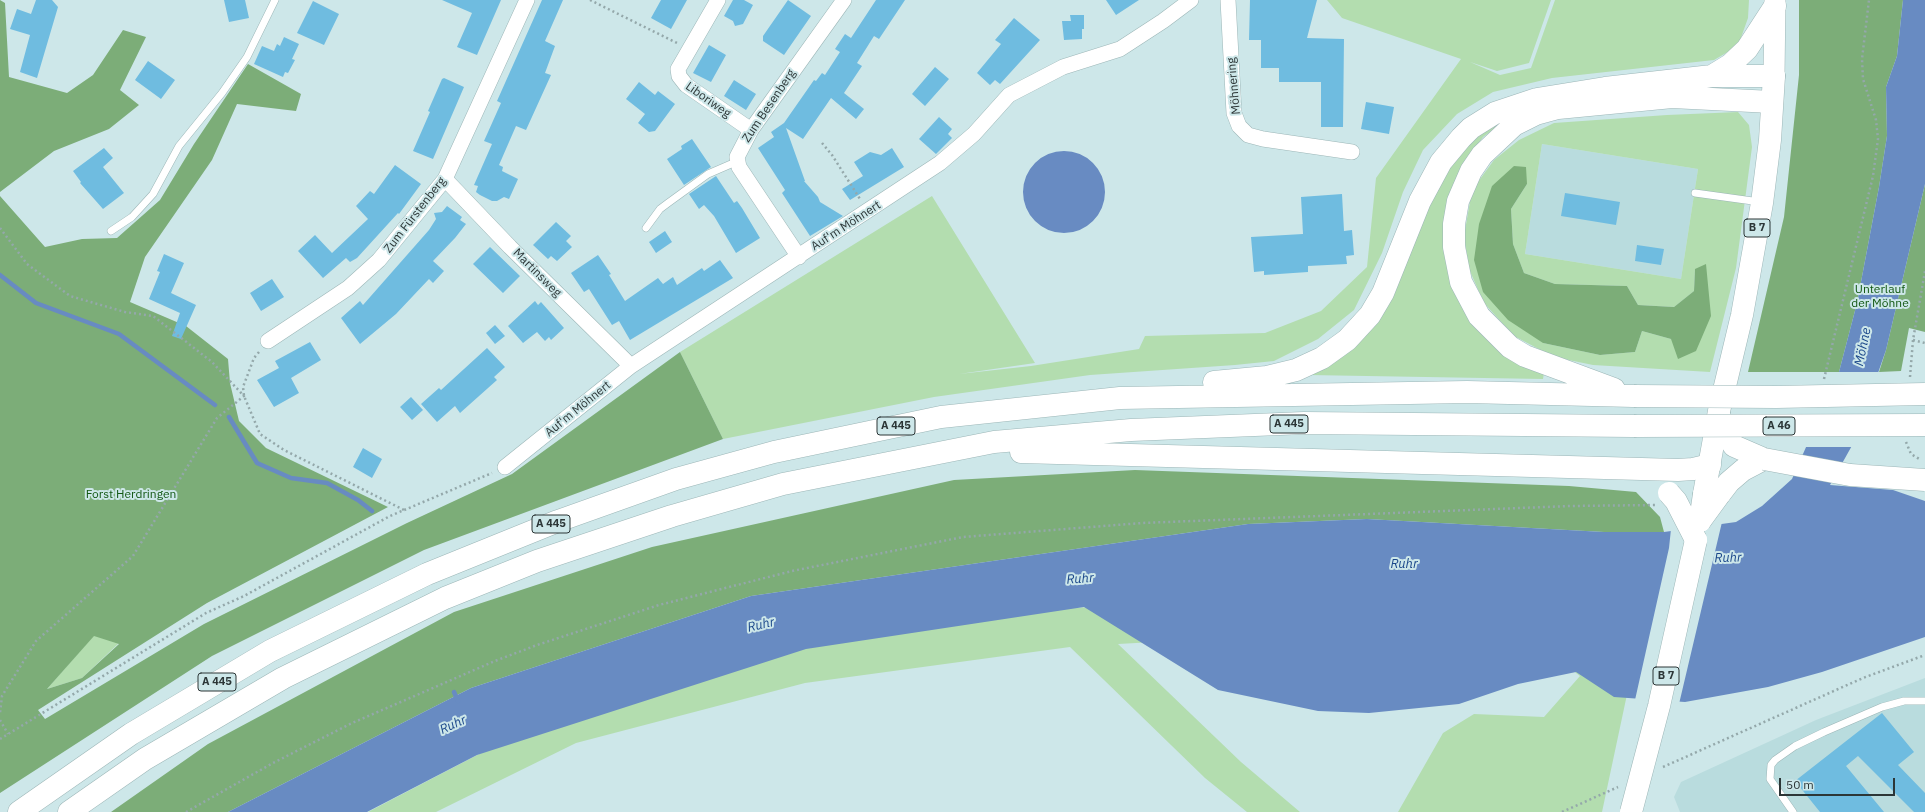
<!DOCTYPE html>
<html>
<head>
<meta charset="utf-8">
<style>
  body { margin:0 }
  #map { position:relative; width:1925px; height:812px; overflow:hidden; background:#cde7e9; font-family:"IBM Plex Sans",sans-serif }
  canvas { display:block }
  .scale { position:absolute; left:1779px; top:778px; width:116px; height:18px; box-sizing:border-box; border:2px solid #2c3637; border-top:0; padding-left:5px; font-size:12px; line-height:14px; white-space:nowrap; color:#2c3637; -webkit-text-stroke:3px #cde7e9; paint-order:stroke }
</style>
</head>
<body>
<div id="map">
<canvas width="1925" height="812"></canvas>
<div class="scale">50 m</div>
</div>
<script>
const g = document.querySelector('canvas').getContext('2d');
g.lineJoin = 'round';
function fillPath(path, color) { g.fillStyle = color; g.fill(path, 'evenodd'); }
const toPath = rows => new Path2D(rows.map(r => 'M' + r).join(''));
function stroke(path, color, width, dash) { g.strokeStyle = color; g.lineWidth = width; g.lineCap = dash ? 'butt' : 'round'; g.setLineDash(dash || []); g.stroke(path); }
function write(font, color, halo, rows, align = 'center') {
  g.font = font + ' "IBM Plex Sans",sans-serif'; g.lineWidth = 4; g.setLineDash([]); g.textBaseline = 'middle'; g.strokeStyle = halo; g.fillStyle = color; for (const [text, x, y, turn = 0] of rows) {
    g.save(); g.translate(x, y); g.rotate((+turn || 0) * Math.PI / 180); g.textAlign = isNaN(turn) ? turn : align; if (halo) g.strokeText(text, 0, 0); g.fillText(text, 0, 0); g.restore();
  }
}
const built = toPath([
  [1542,144,1698,169,1681,279,1525,254],
  [1925,678,1925,812,1680,812,1674,797,1681,782,1816,720]
]);
const green = toPath([
  [1327,0,1551,0,1529,63,1497,71,1470,62,1500,75,1531,68,1555,0,1749,0,1748,18,1738,46,1714,60,1552,78,1493,92,1457,114,1423,150,1403,192,1382,253,1354,310,1318,339,1274,361,1235,365,1090,375,934,397,723,439,680,352,932,196,1035,363,959,374,1031,366,1139,349,1145,336,1265,333,1321,311,1367,267,1376,178,1461,59,1342,18],
  [1738,112,1749,125,1752,147,1736,268,1710,372,1593,365,1554,357,1514,336,1484,303,1469,269,1464,236,1472,190,1494,160,1519,140,1554,123,1667,115],
  [1542,144,1698,169,1681,279,1525,254],
  [1527,184,1511,209,1513,244,1524,273,1555,284,1627,286,1638,305,1674,307,1694,291,1695,269,1696,351,1671,339,1642,331,1635,352,1600,355,1543,343,1492,186],
  [1500,119,1502,123,1483,137,1463,165,1450,274,1544,373,1543,379,1308,375,1338,356,1430,198,1451,158],
  [1649,591,1602,812,1398,812,1443,733,1474,714,1544,717,1580,676,1544,649,1263,636,1118,644,1241,762,1300,812,1247,812,1205,778,1070,647,805,683,576,743,436,812,368,812,552,716,726,657,1029,610,1266,599],
  [94,635,119,643,82,678,47,689]
]);
const forest = toPath([
  [0,0,5,3,9,77,67,93,93,75,123,30,146,37,120,90,139,105,109,129,54,151,0,192],
  [1799,0,1903,0,1897,56,1886,87,1887,136,1879,187,1857,303,1839,372,1748,372,1784,217,1799,75],
  [248,64,301,94,296,111,237,104,212,160,145,257,130,302,186,326,228,359,230,383,239,421,266,448,388,507,207,603,38,710,45,719,204,624,407,523,512,474,680,352,723,439,424,550,212,656,0,793,0,196,45,247,82,239,117,238,160,200,194,144],
  [94,636,119,644,82,678,47,689],
  [1514,166,1526,167,1527,184,1511,209,1513,244,1524,273,1555,284,1627,286,1638,305,1674,307,1694,291,1695,269,1706,264,1711,316,1696,351,1678,359,1671,339,1642,331,1635,352,1600,355,1543,343,1508,320,1483,292,1474,260,1479,224,1492,186],
  [1925,184,1925,332,1909,328,1901,371,1879,372,1886,350],
  [1135,470,1569,486,1636,492,1660,517,1664,532,1604,532,1367,519,1248,524,751,596,471,688,228,812,111,812,208,744,454,612,652,547,954,480]
]);
const water = toPath([
  [1903,0,1925,0,1925,184,1886,350,1854,442,1830,485,1893,490,1925,501,1925,637,1822,672,1768,687,1685,702,1614,697,1576,672,1518,684,1459,704,1369,713,1318,711,1218,690,1084,607,806,649,477,755,367,812,228,812,471,688,751,596,1248,524,1367,519,1604,532,1664,532,1736,522,1762,506,1792,479,1839,372,1857,303,1879,187,1887,136,1886,87,1897,56],
  '1023 192a41 41 0 1 1 82 0a41 41 0 1 1-82 0Z'
]);
const pier = toPath([
  [1837,372,1881,372,1856,443,1854,447,1804,447],
  [1722,522,1679,704,1635,700,1669,548,1671,529]
]);
const stream = toPath([
  [0,275,36,303,119,334,215,405],
  [229,417,257,463,291,478,327,483,358,500,372,511],
  [454,692,458,701]
]);
const building = toPath([
  [36,0,52,0,58,7,37,78,20,72,30,35,10,29,17,9,31,14],
  [224,0,245,0,249,18,229,22],
  [442,0,501,0,477,55,457,47,472,13],
  [542,0,563,0,545,41,555,46,545,73,551,75,526,130,516,126,499,165,503,167,502,171,518,179,509,199,504,197,497,201,492,201,480,195,476,192,478,186,474,185,492,144,484,141,501,103,497,101],
  [661,0,687,0,671,29,651,18],
  [733,0,744,0,753,5,743,24,735,26,733,21,724,16],
  [788,0,811,16,784,55,763,41,763,36],
  [876,0,905,0,879,39,874,36,857,63,862,66,844,93,864,109,856,119,831,98,803,139,786,128,805,181,804,181,818,197,820,202,843,216,810,236,782,193,785,190,758,148,774,137,771,132,784,123,814,80,816,81,822,73,825,75,840,52,835,49,845,34,851,38],
  [1106,0,1139,0,1116,15],
  [1250,0,1317,0,1307,38,1344,39,1343,127,1321,127,1321,82,1279,82,1279,68,1261,68,1261,40,1249,40],
  [313,1,339,14,324,45,297,33],
  [1070,15,1084,15,1084,29,1082,29,1082,39,1064,40,1062,21,1071,21],
  [1014,18,1040,40,1000,84,995,80,990,85,977,73,1001,44,995,40],
  [284,37,299,44,292,59,295,60,288,73,285,72,283,77,254,64,262,46,274,51,277,44,280,46],
  [709,45,726,55,711,82,693,73],
  [148,61,175,80,161,99,135,80],
  [935,67,949,79,925,106,912,94],
  [444,78,464,87,433,159,413,151,430,112,428,111,442,79],
  [734,80,756,94,746,110,724,96],
  [639,82,655,95,658,91,675,104,655,131,649,132,638,123,645,114,626,99],
  [1366,102,1394,107,1389,134,1361,129],
  [939,117,952,129,948,134,952,138,936,154,919,139],
  [692,139,711,167,684,185,667,159,682,149,681,146],
  [104,148,113,158,103,167,124,193,103,209,80,183,81,182,73,171],
  [892,148,904,167,850,200,842,189,863,176,854,162,870,152,881,155],
  [395,165,421,184,399,214,398,213,357,258,350,262,346,258,323,278,298,251,315,235,332,253,368,219,356,206,370,191,374,194],
  [716,176,734,203,737,201,742,208,760,238,736,253,714,216,704,205,699,209,689,194],
  [1565,193,1620,202,1616,225,1561,216],
  [1342,194,1344,231,1352,230,1354,255,1346,256,1347,264,1308,266,1308,272,1264,275,1264,271,1254,272,1251,237,1303,234,1301,197],
  [447,206,462,217,460,220,466,224,455,238,433,261,444,271,433,283,429,279,396,314,360,344,341,318,360,301,363,305,429,230,436,219,434,213,442,212],
  [556,222,571,236,566,241,572,247,557,261,551,256,548,259,533,245],
  [665,231,672,242,656,253,649,242],
  [1637,245,1664,249,1661,265,1635,261],
  [490,247,520,276,503,293,473,264],
  [164,254,184,263,171,293,196,305,181,339,172,336,180,313,149,299,160,272,157,271],
  [598,255,611,274,609,275,625,301,658,278,663,284,673,277,677,285,702,268,704,271,720,260,733,278,630,340,619,321,612,325,589,289,584,292,571,273],
  [272,279,284,297,261,311,250,293],
  [535,301,538,305,541,302,564,328,551,340,549,337,545,341,537,332,523,343,508,326],
  [495,325,505,336,495,344,486,333],
  [310,342,321,360,291,378,299,393,274,407,257,380,279,368,275,361],
  [487,348,505,367,494,377,497,380,460,413,455,406,437,422,421,404,439,388,441,390],
  [411,397,423,410,412,420,400,407],
  [363,448,382,459,372,478,353,467],
  [1882,713,1914,752,1898,765,1925,793,1925,812,1914,812,1858,756,1846,766,1884,812,1820,812,1795,781]
]);
const path = toPath([
  [590,0,677,43],
  [822,143,832,155,860,199],
  [0,228,27,264,70,296,125,312,153,316,212,362,244,396,217,418,133,556,36,641,2,696,0,713],
  [1913,340,1925,343],
  [259,352,254,358,243,387,244,396,260,434,284,450,404,510],
  [1910,377,1913,340,1925,271],
  [1824,379,1873,176,1878,139,1876,120,1863,79,1862,59,1869,0],
  [1906,442,1911,454,1921,460],
  [0,720,8,734],
  [0,739,206,613,244,596,390,516,492,473],
  [1663,767,1863,678,1925,655],
  [186,812,273,763,350,724,495,661,537,645,659,605,792,571,963,537,1142,523,1570,506,1656,505],
  [1562,812,1618,787]
]);
const lane = toPath([
  [1695,193,1760,202],
  [646,228,660,209,668,203,708,174,738,161],
  [111,231,132,217,153,194,179,146,222,93,247,57,275,0],
  [1793,812,1770,779,1771,765,1775,760,1795,746,1824,732,1882,707,1904,701,1925,701]
]);
const street = toPath([
  [718,0,681,64,678,69,679,76,686,85,751,130],
  [1228,0,1234,113,1239,126,1248,135,1263,139,1352,152],
  [445,179,510,247,631,366],
  [799,257,739,167,737,157,751,130,844,0],
  [268,341,348,288,379,260,445,179,527,0],
  [505,467,631,366,940,163,974,134,1009,95,1063,67,1120,49,1163,21,1191,0]
]);
const secondary = toPath([
  [1774,76,1775,0]
]);
const primary = toPath([
  [1704,494,1719,411,1742,315,1762,203,1770,140,1774,76]
]);
const highway = toPath([
  [1712,76,1730,65,1747,49,1775,6],
  [1214,382,1267,377,1296,370,1322,358,1347,340,1370,315,1383,293,1420,201,1441,162,1461,138,1471,128,1495,113,1537,99,1605,88,1712,76,1774,76],
  [1614,389,1525,356,1510,347,1479,316,1461,282,1454,247,1454,224,1458,201,1471,171,1482,155,1514,125,1536,114,1558,108,1672,97,1772,102],
  [1719,414,1723,429,1734,446,1764,459],
  [1021,452,1678,470,1693,469,1710,465],
  [1719,495,1729,482,1743,470,1764,459],
  [19,812,131,734,270,651,427,574,558,521,676,479,774,452,941,417,1120,398,1467,392,1634,396],
  [69,812,145,759,283,678,445,598,537,561,672,516,783,484,994,442,1131,430,1304,423,1634,426]
]);
const primaryBridge = toPath([
  [1700,521,1704,494],
  [1631,812,1659,706,1696,540]
]);
const highwayBridge = toPath([
  [1634,396,1776,397,1925,394],
  [1634,426,1925,425],
  [1764,459,1850,475,1925,480],
  [1669,493,1676,501,1696,540],
  [1700,521,1719,495]
]);
const shields = [
  [1757,228,26],
  [1289,424,38],
  [896,426,38],
  [1779,426,32],
  [551,524,38],
  [1666,676,26],
  [217,682,38]
];
const shieldNames = [
  ["B 7",1757,228],
  ["A 445",1289,424],
  ["A 445",896,426],
  ["A 46",1779,426],
  ["A 445",551,524],
  ["B 7",1666,676],
  ["A 445",217,682]
];
const streetNames = [
  ["Möhnering",1234,86,-95],
  ["Liboriweg",708,100,35],
  ["Zum Besenberg",769,106,-56],
  ["Zum Fürstenberg",415,215,-52],
  ["Auf'm Möhnert",846,226,-33],
  ["Martinsweg",537,273,45],
  ["Auf'm Möhnert",578,409,-39]
];
const parkNames = [
  ["Unterlauf",1880,290],
  ["der Möhne",1880,304],
  ["Forst Herdringen",131,495]
];
const waterNames = [
  ["Möhne",1863,347,-78],
  ["Ruhr",1728,558,-2],
  ["Ruhr",1404,564],
  ["Ruhr",1080,579,-4],
  ["Ruhr",761,625,-13],
  ["Ruhr",453,725,-25]
];
fillPath(built, '#b9dcde');
fillPath(green, '#b3ddaf');
fillPath(forest, '#7cad78');
fillPath(water, '#688bc2');
fillPath(pier, '#cde7e9');
stroke(stream, '#688bc2', 4.5);
fillPath(building, '#6fbce0');
stroke(lane, '#9cb6b7', 8);
stroke(street, '#9cb6b7', 16);
stroke(secondary, '#9cb6b7', 22);
stroke(primary, '#9cb6b7', 23);
stroke(highway, '#9cb6b7', 23);
stroke(path, '#94a8aa', 2.5, [2, 3]);
stroke(lane, '#fff', 7);
stroke(street, '#fff', 15);
stroke(secondary, '#fff', 21);
stroke(primary, '#fff', 22);
stroke(highway, '#fff', 22);
stroke(primaryBridge, '#9cb6b7', 23, []);
stroke(highwayBridge, '#9cb6b7', 23, []);
stroke(primaryBridge, '#fff', 22);
stroke(highwayBridge, '#fff', 22);
for (const [x, y, w] of shields) { const box = new Path2D(); box.roundRect(x - w / 2, y - 9, w, 18, 3); g.fillStyle = '#cde7e9'; g.fill(box); stroke(box, '#2c3637', 1); }
write('bold 11px', '#2c3637', null, shieldNames);
write('12px', '#2c3637', '#cde7e9', streetNames);
write('12px', '#115711', '#cde7e9', parkNames);
write('italic 13px', '#1a478a', '#cde7e9', waterNames);
</script>
</body>
</html>
